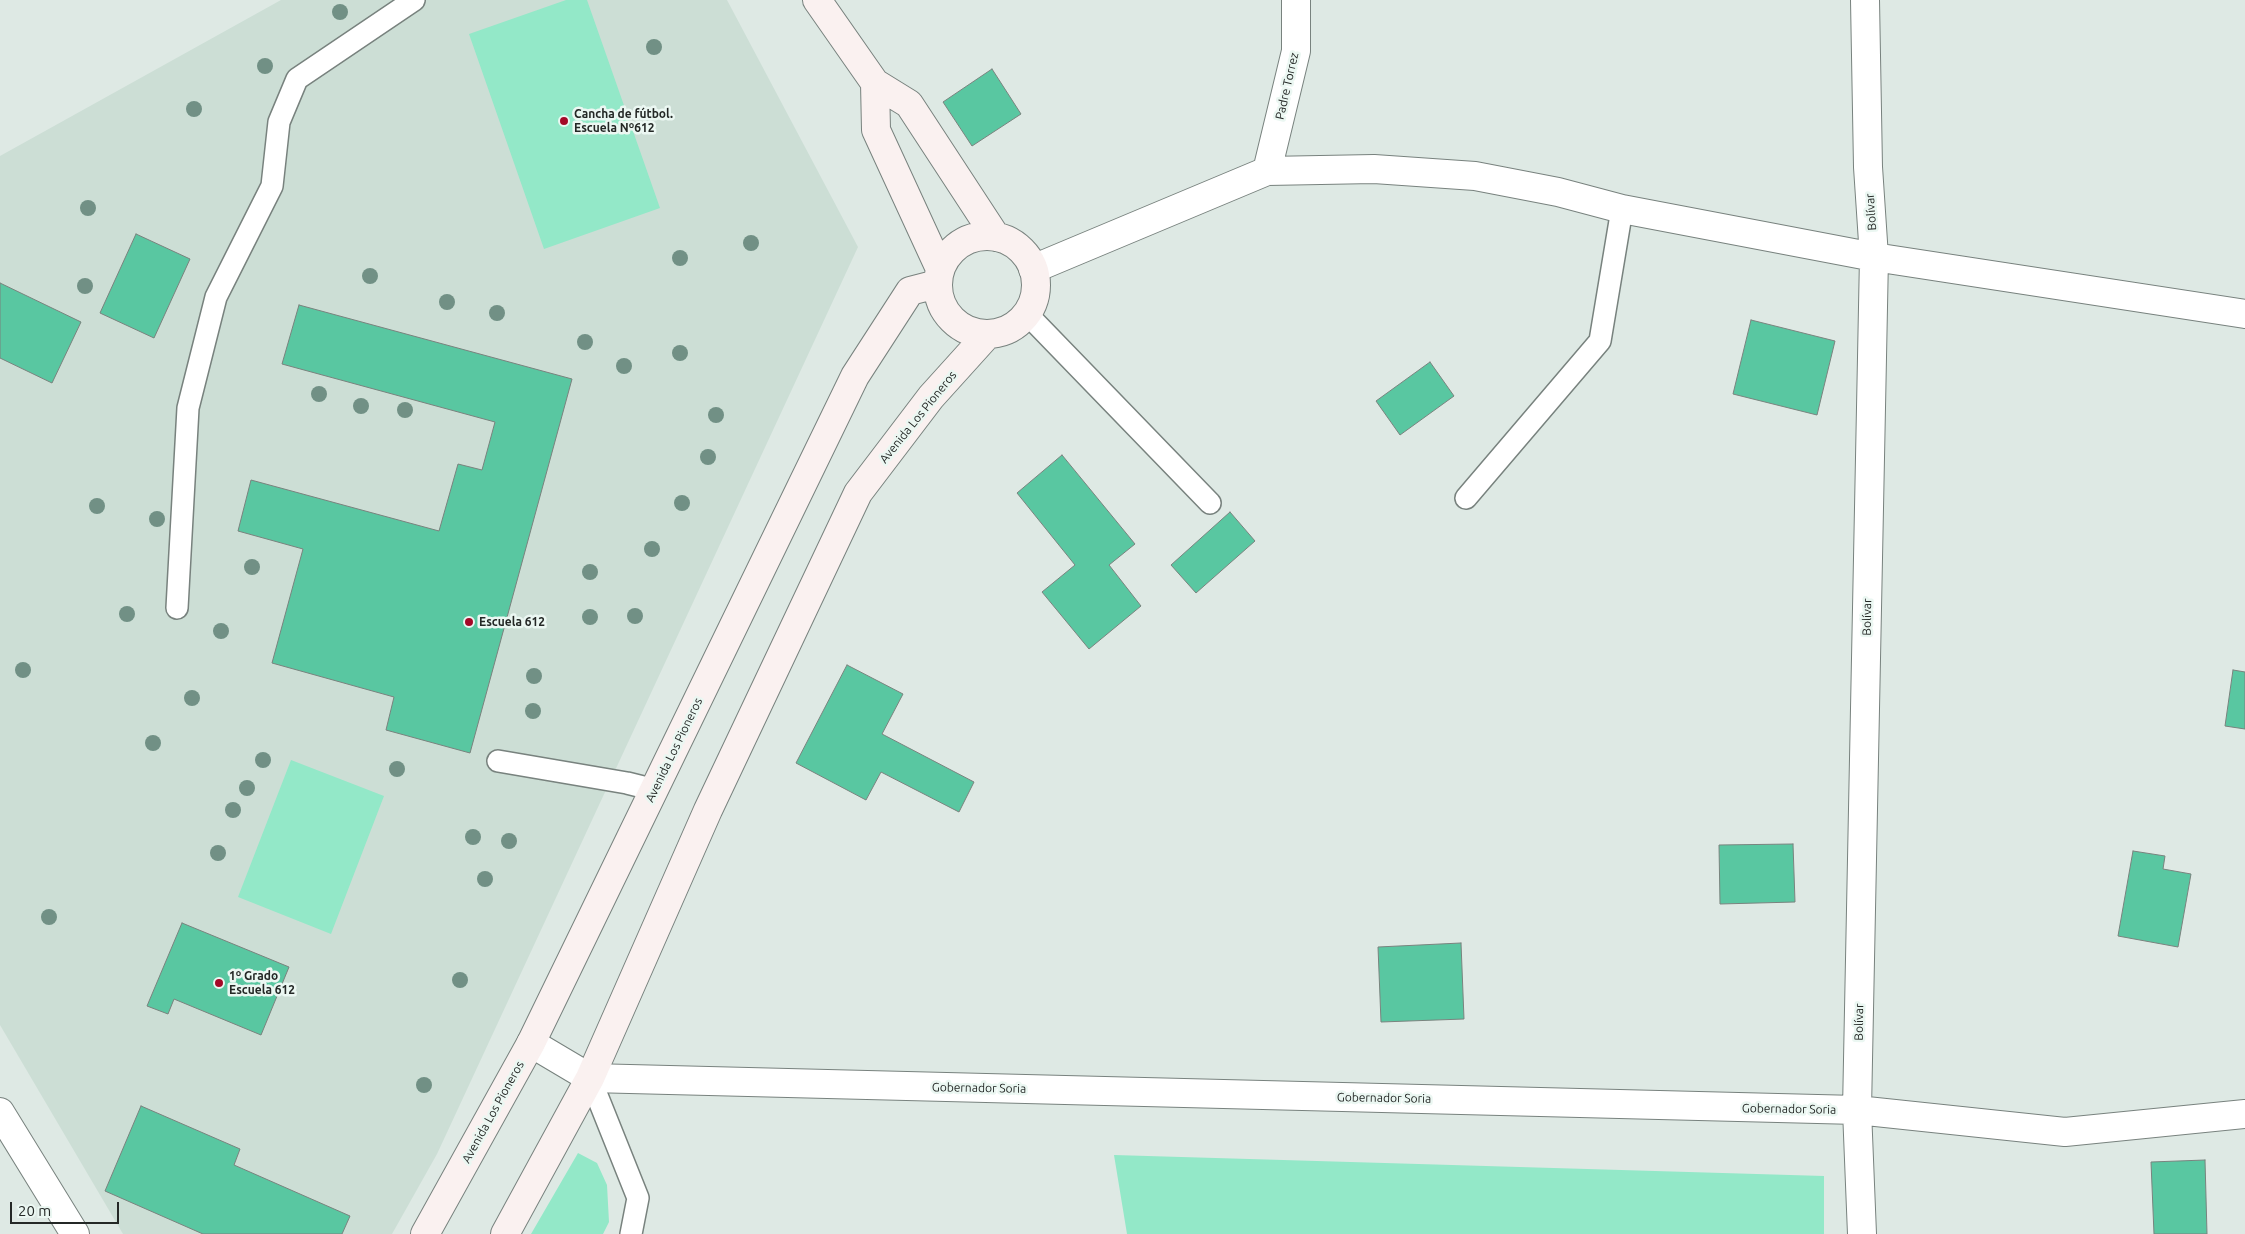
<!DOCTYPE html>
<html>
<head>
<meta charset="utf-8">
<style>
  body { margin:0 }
  #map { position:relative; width:2245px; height:1234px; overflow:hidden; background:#dee9e4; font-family:Ubuntu,sans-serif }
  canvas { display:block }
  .scale { position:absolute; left:10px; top:1202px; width:109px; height:22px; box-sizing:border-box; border:2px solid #242826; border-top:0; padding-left:6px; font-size:15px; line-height:18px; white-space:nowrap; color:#242826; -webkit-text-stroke:4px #ebf7f2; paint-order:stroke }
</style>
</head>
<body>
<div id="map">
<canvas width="2245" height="1234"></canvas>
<div class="scale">20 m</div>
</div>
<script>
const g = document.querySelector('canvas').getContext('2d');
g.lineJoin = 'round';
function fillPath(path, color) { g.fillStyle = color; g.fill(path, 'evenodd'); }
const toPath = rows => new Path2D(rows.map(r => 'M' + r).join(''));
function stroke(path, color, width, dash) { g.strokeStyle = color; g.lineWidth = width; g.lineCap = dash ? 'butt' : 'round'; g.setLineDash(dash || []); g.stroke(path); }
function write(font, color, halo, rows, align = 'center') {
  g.font = font + ' Ubuntu,sans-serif'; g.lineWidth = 5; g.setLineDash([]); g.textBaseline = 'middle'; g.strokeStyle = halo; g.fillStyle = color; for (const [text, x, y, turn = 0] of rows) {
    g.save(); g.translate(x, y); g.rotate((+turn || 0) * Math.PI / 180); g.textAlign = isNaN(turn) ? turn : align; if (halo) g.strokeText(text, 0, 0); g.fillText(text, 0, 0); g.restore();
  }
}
const built = toPath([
  [281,0,727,0,858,247,437,1154,392,1234,123,1234,0,1025,0,156]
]);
const green = toPath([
  [566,0,587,0,660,208,544,249,469,34],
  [291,760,384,796,331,934,238,897],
  [578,1153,597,1163,607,1185,609,1222,603,1234,531,1234],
  [1114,1155,1824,1176,1824,1234,1127,1234]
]);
const building = toPath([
  [992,69,1021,114,972,146,943,102,992,69],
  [136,234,190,259,154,338,100,313,136,234],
  [0,283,81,322,52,383,0,358,0,283],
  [299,305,572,379,470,753,386,730,394,697,272,663,303,549,238,531,251,480,439,531,458,464,482,470,495,422,282,364,299,305],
  [1751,320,1835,341,1817,415,1733,394,1751,320],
  [1430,362,1454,396,1400,435,1376,401,1430,362],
  [1062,455,1135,544,1109,565,1141,606,1089,649,1042,592,1075,565,1017,493,1062,455],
  [1230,512,1255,541,1196,593,1171,565,1230,512],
  [847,665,903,694,882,734,974,782,959,812,881,772,866,800,796,763,847,665],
  [2233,670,2245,672,2245,729,2225,726,2233,670],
  [1793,844,1795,902,1720,904,1719,845,1793,844],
  [2133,851,2165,856,2163,869,2191,874,2178,947,2118,936,2133,851],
  [182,923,289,967,261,1035,174,999,168,1014,147,1006,182,923],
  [1461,943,1464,1019,1381,1022,1378,947,1461,943],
  [141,1106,240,1149,234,1165,350,1216,342,1234,203,1234,105,1191,141,1106],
  [2205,1160,2207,1234,2154,1234,2151,1162,2205,1160]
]);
const lane = toPath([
  [1027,314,1210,503],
  [1466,498,1600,341,1622,209],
  [177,608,188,408,216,297,272,186,279,122,297,79,414,0],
  [498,761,627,783,655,790],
  [590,1078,638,1198,631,1234]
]);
const street = toPath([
  [1267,171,1296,51,1296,0],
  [1033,269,1267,171,1374,169,1475,176,1558,192,1622,209,1874,257,2245,314],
  [531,1043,590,1078,1857,1110,2065,1132,2245,1114],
  [0,1112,75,1234],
  [1862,1234,1857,1110,1874,257,1868,167,1865,0]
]);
const secondary = toPath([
  [817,0,875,83,909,104,996,237],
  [875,83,876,130,940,269],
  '938 285a49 49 0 1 1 98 0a49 49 0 1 1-98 0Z',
  [425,1234,531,1043,855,376,910,291,937,284],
  [505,1234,590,1078,708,810,858,493,931,397,987,335]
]);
const trees = [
  [340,12],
  [654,47],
  [265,66],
  [194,109],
  [88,208],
  [751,243],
  [680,258],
  [370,276],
  [85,286],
  [447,302],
  [497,313],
  [585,342],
  [680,353],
  [624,366],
  [319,394],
  [361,406],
  [405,410],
  [716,415],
  [708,457],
  [682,503],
  [97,506],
  [157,519],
  [652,549],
  [252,567],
  [590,572],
  [127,614],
  [635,616],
  [590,617],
  [221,631],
  [23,670],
  [534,676],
  [192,698],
  [533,711],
  [153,743],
  [263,760],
  [397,769],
  [247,788],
  [233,810],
  [473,837],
  [509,841],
  [218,853],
  [485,879],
  [49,917],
  [460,980],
  [424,1085]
];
const markers = [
  [564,121,5,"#a40827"],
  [469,622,5,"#a40827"],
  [219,983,5,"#a40827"]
];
const streetNames = [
  ["Padre Torrez",1287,86,-77],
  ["Bolívar",1871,212,-94],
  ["Avenida Los Pioneros",918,417,-51],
  ["Bolívar",1867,617,-89],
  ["Avenida Los Pioneros",674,750,-64],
  ["Bolívar",1859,1022,-89],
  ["Gobernador Soria",979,1088,1],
  ["Gobernador Soria",1384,1098,1],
  ["Gobernador Soria",1789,1109,1],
  ["Avenida Los Pioneros",493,1112,-61]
];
const poiNames = [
  ["Cancha de fútbol.",574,114],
  ["Escuela Nº612",574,128],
  ["Escuela 612",479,622],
  ["1º Grado",229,976],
  ["Escuela 612",229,990]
];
fillPath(built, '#ccded5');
fillPath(green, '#93e8c8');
fillPath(building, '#59c7a1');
stroke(building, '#79837e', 1);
stroke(lane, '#78827e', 24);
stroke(street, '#78827e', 30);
stroke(secondary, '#78827e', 30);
stroke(lane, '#fff', 21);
stroke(street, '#fff', 28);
stroke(secondary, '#faf1f0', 28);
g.fillStyle = '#719085';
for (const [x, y] of trees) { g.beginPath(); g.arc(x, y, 8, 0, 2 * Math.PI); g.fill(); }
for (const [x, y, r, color] of markers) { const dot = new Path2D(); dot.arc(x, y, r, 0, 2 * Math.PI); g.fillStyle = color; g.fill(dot); stroke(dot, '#ebf7f2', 2); }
write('12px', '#242826', '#ebf7f2', streetNames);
write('bold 12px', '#242826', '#ebf7f2', poiNames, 'left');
</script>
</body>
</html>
